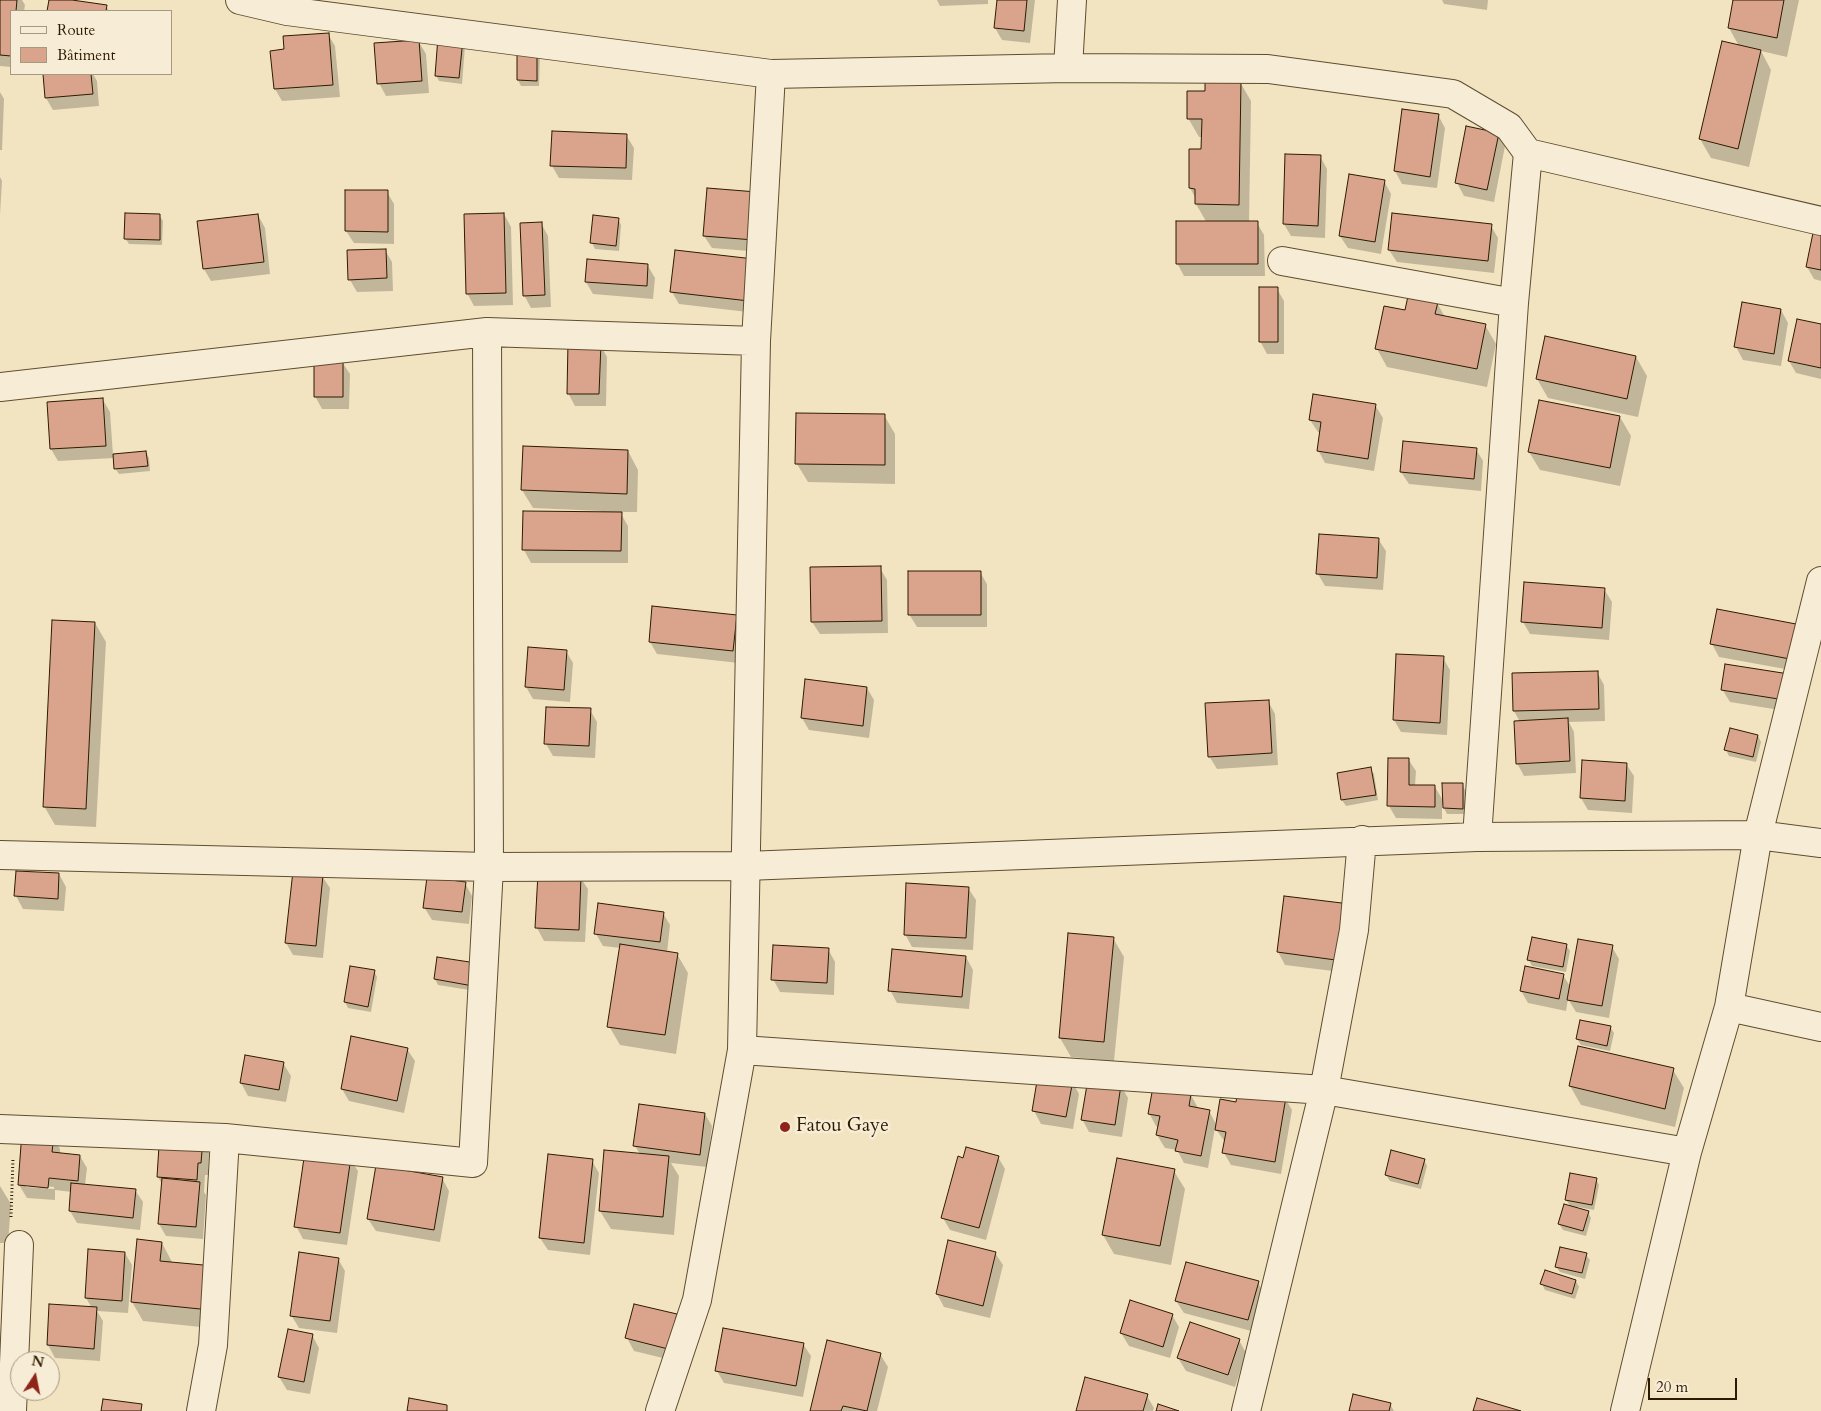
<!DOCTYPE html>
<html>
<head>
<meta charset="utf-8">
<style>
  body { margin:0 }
  #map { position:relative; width:1821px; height:1411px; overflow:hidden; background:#f3e4c1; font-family:Cardo,serif }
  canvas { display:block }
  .legend { position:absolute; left:10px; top:10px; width:162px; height:65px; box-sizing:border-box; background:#f7edd7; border:1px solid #a69981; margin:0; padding:6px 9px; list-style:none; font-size:15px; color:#2d1b00 }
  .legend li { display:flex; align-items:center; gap:10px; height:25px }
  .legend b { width:25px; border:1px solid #a69981 }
  .north { position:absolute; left:10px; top:1351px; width:50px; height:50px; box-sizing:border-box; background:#f7edd7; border:1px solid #a69981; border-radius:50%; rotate:11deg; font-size:14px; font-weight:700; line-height:20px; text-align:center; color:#2d1b00 }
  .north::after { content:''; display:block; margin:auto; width:18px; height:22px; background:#8f2418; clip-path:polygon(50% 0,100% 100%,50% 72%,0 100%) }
  .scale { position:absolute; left:1648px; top:1378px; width:89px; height:22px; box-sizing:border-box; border:2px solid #2d1b00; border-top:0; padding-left:6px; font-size:15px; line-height:18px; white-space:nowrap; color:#2d1b00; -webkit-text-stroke:4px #f7edd7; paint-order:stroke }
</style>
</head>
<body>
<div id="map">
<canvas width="1821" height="1411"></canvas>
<ul class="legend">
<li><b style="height:6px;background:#f7edd7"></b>Route</li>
<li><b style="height:14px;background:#d9a38c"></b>Bâtiment</li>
</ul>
<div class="north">N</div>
<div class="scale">20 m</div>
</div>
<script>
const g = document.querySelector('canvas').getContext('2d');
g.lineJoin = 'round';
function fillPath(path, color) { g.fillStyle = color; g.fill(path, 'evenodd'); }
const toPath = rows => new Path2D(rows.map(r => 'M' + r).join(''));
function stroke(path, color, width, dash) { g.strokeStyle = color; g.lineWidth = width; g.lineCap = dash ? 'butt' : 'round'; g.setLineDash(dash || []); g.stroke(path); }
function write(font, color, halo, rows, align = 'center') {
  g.font = font + ' Cardo,serif'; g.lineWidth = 5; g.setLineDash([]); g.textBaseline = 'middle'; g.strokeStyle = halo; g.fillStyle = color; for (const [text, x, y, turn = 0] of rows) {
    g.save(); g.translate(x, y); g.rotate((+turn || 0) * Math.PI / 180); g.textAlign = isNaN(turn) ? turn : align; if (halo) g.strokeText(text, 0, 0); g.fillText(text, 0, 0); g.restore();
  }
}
const shadow = toPath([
  [0,0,22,0,25,5,24,11,11,11,11,67,0,66],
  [50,0,63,0,106,6,109,11,48,11],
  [937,0,988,0,988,4,940,6],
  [998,0,1035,0,1030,43,1002,40,995,28],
  [1442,0,1488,0,1487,10,1444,4],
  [1735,0,1799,0,1787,57,1761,51,1771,70,1749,167,1711,158,1700,139,1723,42,1739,46,1729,28],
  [328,34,335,46,340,97,282,101,275,89,285,51],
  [439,38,465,46,462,84,439,81,436,75],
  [419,42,426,54,429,93,386,96,379,83],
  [518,49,540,55,539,86,521,86,518,80],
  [44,74,93,74,97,81,99,106,53,110,46,98],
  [1240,82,1251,101,1249,223,1257,223,1264,235,1265,276,1184,276,1177,263,1207,223,1196,204,1196,199,1190,188,1203,150,1203,137,1199,137,1188,118,1206,93],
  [0,92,4,99,2,150,0,150],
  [1438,115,1445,128,1437,188,1402,184,1395,171],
  [1498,134,1505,146,1494,202,1464,196,1457,183],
  [626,135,634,148,632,180,559,178,552,166],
  [1320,156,1327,169,1325,238,1291,236,1284,224],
  [0,177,2,181,0,215],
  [1384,181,1391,194,1381,254,1348,248,1340,236],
  [708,189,761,252,712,248,704,236],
  [387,192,394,204,394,244,354,243,346,231],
  [504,214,511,227,513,305,474,306,467,293],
  [159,215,163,221,162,245,129,244,125,238],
  [258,215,265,228,270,274,211,281,204,269],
  [618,219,621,225,619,251,595,249,592,243],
  [541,223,548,236,551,307,531,308,524,295],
  [1491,226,1498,238,1494,273,1397,262,1389,250],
  [1821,231,1821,281,1814,279,1807,267],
  [385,250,392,262,393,291,357,292,350,280,348,251],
  [754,260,756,313,679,304,672,292],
  [648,266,655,278,653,299,593,294,586,282],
  [1277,289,1284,301,1284,354,1267,354,1260,341],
  [1437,303,1445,317,1485,325,1496,344,1487,387,1387,367,1377,349,1406,312],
  [1781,310,1788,323,1781,366,1743,360,1736,347],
  [1821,325,1821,379,1796,373,1789,361],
  [600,344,607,357,606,406,575,406,568,393],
  [1636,357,1647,376,1638,417,1548,398,1537,379],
  [342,362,350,374,349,409,322,409,315,396],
  [103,400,110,412,113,455,146,452,149,458,150,471,119,474,115,468,114,458,58,461,51,449],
  [1375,405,1383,418,1374,471,1325,463,1318,450,1321,433,1318,432,1310,420],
  [884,415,895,434,895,484,808,482,797,464],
  [1620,417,1631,436,1620,486,1540,470,1529,452],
  [1476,449,1483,461,1481,491,1409,484,1401,472],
  [628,451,638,470,637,512,620,512,628,526,628,563,531,563,524,550,524,512,601,513,601,511,533,508,522,490],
  [1378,539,1386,551,1383,590,1325,586,1318,574],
  [880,568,887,580,888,633,820,634,812,622],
  [980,572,987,584,987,627,917,627,909,614],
  [1604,589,1612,602,1609,640,1530,634,1523,622],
  [736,616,743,628,739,663,657,654,650,642],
  [95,623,106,642,96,827,55,825,44,806],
  [1795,625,1796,671,1719,657,1712,644],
  [566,651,573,663,570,702,533,699,526,687],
  [1443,658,1450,670,1447,735,1401,732,1394,720],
  [1597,672,1604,685,1605,721,1569,722,1574,732,1576,773,1524,776,1517,763,1520,722,1514,711],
  [1788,675,1792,712,1730,702,1722,689],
  [867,688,874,700,869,738,809,730,802,718],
  [1268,701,1275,714,1278,765,1217,769,1209,756],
  [590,710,597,722,595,758,553,756,546,744],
  [1731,730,1758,736,1761,742,1756,762,1729,756,1726,750],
  [1408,759,1416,771,1415,786,1435,787,1444,802,1462,784,1465,790,1465,814,1447,814,1442,804,1442,819,1396,818,1389,806],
  [1626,764,1634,776,1632,813,1588,810,1581,798],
  [1370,769,1374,774,1378,800,1346,806,1342,800,1338,774],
  [17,872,59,874,66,887,64,911,23,909,16,896],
  [539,874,580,877,588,889,585,942,544,941,537,928],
  [322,876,330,888,323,958,293,955,286,943],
  [465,883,472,896,469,924,432,920,424,907],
  [968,888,976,900,973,950,912,947,905,934],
  [1285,897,1349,973,1285,965,1278,952],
  [663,913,670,925,667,953,677,954,688,973,676,1054,620,1045,609,1026,621,948,603,946,596,934],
  [1113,938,1124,957,1114,1061,1071,1057,1060,1038],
  [1566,945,1570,951,1566,972,1532,966,1529,960],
  [1612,947,1619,959,1609,1018,1576,1012,1568,999,1566,1011,1528,1003,1521,991,1563,975,1571,988],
  [828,949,835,962,834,995,780,992,773,979],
  [966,957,973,970,969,1009,897,1003,890,990],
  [438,958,476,991,438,985,435,979],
  [374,971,377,977,371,1012,348,1008,345,1002],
  [1610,1027,1614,1033,1610,1051,1581,1045,1577,1039],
  [407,1049,415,1061,404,1113,349,1101,342,1089],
  [283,1063,291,1076,286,1102,248,1096,241,1083],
  [1673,1070,1684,1088,1675,1127,1581,1105,1570,1086],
  [1072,1081,1079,1094,1073,1129,1041,1124,1034,1111],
  [1121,1086,1128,1098,1122,1137,1089,1132,1082,1119],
  [1191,1095,1198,1108,1209,1111,1217,1126,1237,1103,1285,1098,1292,1110,1281,1174,1231,1165,1224,1153,1225,1142,1215,1128,1208,1168,1184,1163,1177,1150,1165,1148,1157,1135,1159,1127,1156,1126,1149,1113],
  [705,1114,712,1126,707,1167,671,1163,679,1176,674,1235,611,1229,600,1211,640,1154,635,1146],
  [53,1136,60,1149,60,1154,80,1156,87,1168,85,1185,135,1190,143,1202,140,1230,77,1223,70,1211,72,1192,55,1190,55,1200,27,1198,19,1185],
  [26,1185,54,1187,54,1189,26,1187],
  [202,1141,209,1153,208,1175,205,1175,204,1192,206,1195,203,1239,166,1236,159,1224,162,1184,158,1177,160,1148],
  [998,1157,1005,1169,986,1240,950,1230,943,1218,964,1159],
  [350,1159,358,1171,347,1245,303,1239,296,1226],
  [1424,1160,1427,1166,1421,1189,1390,1181,1386,1175],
  [592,1161,599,1173,590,1255,548,1250,540,1238],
  [1174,1171,1185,1189,1171,1265,1114,1254,1103,1235],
  [442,1178,449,1191,440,1242,376,1231,368,1219],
  [1596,1179,1599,1185,1594,1210,1578,1207,1578,1209,1588,1212,1591,1218,1586,1236,1563,1230,1559,1224,1571,1207,1566,1200],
  [0,1186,11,1204,8,1243,0,1243],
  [162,1243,172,1262,220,1329,143,1321,132,1302],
  [90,1250,125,1253,132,1265,128,1313,97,1311,103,1321,100,1361,55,1358,48,1345,50,1305,92,1308,86,1298],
  [995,1253,1003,1265,990,1318,944,1307,937,1294],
  [1586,1255,1590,1260,1585,1279,1560,1272,1556,1267],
  [338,1259,345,1271,337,1333,299,1328,291,1315],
  [1576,1281,1579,1287,1575,1299,1545,1290,1542,1284],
  [1258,1283,1265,1295,1255,1332,1184,1313,1176,1301],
  [676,1315,683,1327,675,1361,634,1351,627,1338],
  [1172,1315,1179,1327,1170,1358,1129,1346,1121,1333],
  [312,1335,319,1348,310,1394,287,1390,279,1377],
  [1239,1340,1246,1353,1235,1387,1186,1371,1178,1358],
  [803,1344,811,1356,803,1397,724,1383,717,1371],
  [880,1354,888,1367,877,1411,811,1411],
  [1147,1396,1154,1408,1153,1411,1077,1411],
  [1390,1404,1394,1411,1350,1411]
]);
const building = toPath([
  [0,0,17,0,16,11,11,11,11,56,0,55,0,0],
  [49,0,72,0,107,5,106,11,47,11,49,0],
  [997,0,1027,0,1024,31,994,28,997,0],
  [1733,0,1784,0,1777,38,1728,28,1733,0],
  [329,33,333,85,274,89,270,51,284,49,283,36,329,33],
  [438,37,463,39,459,78,435,76,438,37],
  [419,40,422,81,377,84,374,43,419,40],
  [1722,41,1761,50,1738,149,1699,139,1722,41],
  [517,48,537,48,537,81,517,80,517,48],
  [43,74,91,74,93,94,45,98,43,74],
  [1205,80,1241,81,1239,205,1195,204,1195,189,1189,188,1189,149,1201,149,1202,119,1187,119,1187,91,1205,91,1205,80],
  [1402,109,1439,114,1430,177,1394,171,1402,109],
  [1466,126,1499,133,1487,190,1455,183,1466,126],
  [552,131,627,134,626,168,550,166,552,131],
  [1285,154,1321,155,1318,226,1283,224,1285,154],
  [1349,174,1385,180,1375,242,1339,236,1349,174],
  [707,188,757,192,754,240,703,236,707,188],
  [345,190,388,190,388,232,345,231,345,190],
  [125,213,160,214,160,240,124,239,125,213],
  [504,213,506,293,466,294,464,214,504,213],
  [1392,213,1492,224,1488,261,1388,250,1392,213],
  [258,214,264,262,203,269,197,221,258,214],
  [593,215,619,218,616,246,590,243,593,215],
  [1176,221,1258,221,1258,264,1176,264,1176,221],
  [542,222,545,295,523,296,520,223,542,222],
  [1814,228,1821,230,1821,270,1806,267,1814,228],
  [386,249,387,278,348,280,347,250,386,249],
  [675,250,754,259,749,301,670,292,675,250],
  [587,259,648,264,647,286,585,282,587,259],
  [1259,287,1278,287,1278,342,1259,342,1259,287],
  [1408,296,1438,302,1435,314,1486,324,1477,369,1375,349,1384,306,1405,310,1408,296],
  [1742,302,1781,309,1774,354,1734,347,1742,302],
  [1797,319,1821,324,1821,368,1788,361,1797,319],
  [1545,336,1636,356,1627,399,1536,379,1545,336],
  [568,342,601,343,599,394,567,394,568,342],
  [314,360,343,361,343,397,314,397,314,360],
  [1313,394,1376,404,1368,459,1317,451,1321,422,1309,420,1313,394],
  [103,398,106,446,50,449,47,402,103,398],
  [1539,400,1620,416,1610,468,1528,452,1539,400],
  [796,413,885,414,885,465,795,464,796,413],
  [1403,441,1477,448,1474,479,1400,472,1403,441],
  [523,446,628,450,627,494,521,490,523,446],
  [146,451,148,466,114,469,113,454,146,451],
  [523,511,622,512,621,551,522,550,523,511],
  [1319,534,1379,538,1377,578,1316,574,1319,534],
  [881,566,882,621,811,622,810,567,881,566],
  [908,571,981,571,981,615,908,615,908,571],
  [1524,582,1605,588,1602,628,1521,622,1524,582],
  [652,606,737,615,733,651,649,642,652,606],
  [1717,609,1796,624,1790,659,1710,644,1717,609],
  [52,620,95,622,86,809,43,807,52,620],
  [528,647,567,650,564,690,525,687,528,647],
  [1396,654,1444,656,1440,723,1393,720,1396,654],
  [1725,664,1789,674,1785,700,1721,690,1725,664],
  [1598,671,1599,709,1513,711,1512,673,1598,671],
  [805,679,867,687,863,726,801,718,805,679],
  [1269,700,1272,753,1208,757,1205,703,1269,700],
  [546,707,591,708,589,746,544,744,546,707],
  [1568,718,1570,761,1516,764,1514,721,1568,718],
  [1730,728,1758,735,1753,757,1724,750,1730,728],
  [1388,758,1409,758,1409,785,1435,785,1435,807,1387,806,1388,758],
  [1582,760,1627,763,1625,801,1580,798,1582,760],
  [1371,767,1376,795,1341,800,1337,773,1371,767],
  [1442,783,1463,783,1463,809,1443,808,1442,783],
  [16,871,59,873,58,899,14,896,16,871],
  [293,871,323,875,316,946,285,943,293,871],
  [538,873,581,876,579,930,535,928,538,873],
  [427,877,466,882,462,912,423,908,427,877],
  [906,883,969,887,966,938,904,935,906,883],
  [1284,896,1350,904,1343,961,1277,952,1284,896],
  [598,903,664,912,660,942,594,934,598,903],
  [1068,933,1114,937,1104,1042,1059,1038,1068,933],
  [1532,937,1567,944,1563,967,1527,960,1532,937],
  [1578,939,1613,945,1602,1006,1567,1000,1578,939],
  [620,944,678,953,665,1035,607,1027,620,944],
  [773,945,829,948,827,983,771,980,773,945],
  [892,949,966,956,962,997,888,991,892,949],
  [437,957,476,963,473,986,434,979,437,957],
  [350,966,375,970,368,1007,344,1002,350,966],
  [1525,966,1564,974,1559,999,1520,991,1525,966],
  [1580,1020,1611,1026,1607,1046,1576,1039,1580,1020],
  [351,1036,408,1048,397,1101,341,1089,351,1036],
  [1578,1046,1674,1068,1665,1109,1569,1086,1578,1046],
  [245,1055,284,1062,279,1090,240,1083,245,1055],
  [1038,1075,1073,1080,1066,1117,1032,1111,1038,1075],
  [1088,1079,1121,1085,1115,1125,1081,1120,1088,1079],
  [1153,1087,1191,1094,1189,1106,1210,1110,1201,1156,1175,1151,1178,1140,1156,1135,1160,1116,1148,1114,1153,1087],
  [1238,1088,1286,1097,1275,1162,1222,1153,1226,1132,1215,1130,1220,1099,1236,1102,1238,1088],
  [639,1104,705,1113,700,1155,633,1146,639,1104],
  [22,1132,54,1135,52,1152,80,1155,78,1181,49,1178,48,1188,18,1185,22,1132],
  [203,1139,201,1163,198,1163,197,1180,157,1177,159,1146,203,1139],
  [966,1147,999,1156,979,1228,941,1218,958,1156,963,1158,966,1147],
  [604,1150,669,1156,663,1217,599,1211,604,1150],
  [1391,1150,1425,1159,1418,1184,1385,1175,1391,1150],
  [305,1151,351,1157,340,1233,294,1227,305,1151],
  [548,1154,593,1159,584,1243,539,1238,548,1154],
  [1117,1158,1175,1169,1160,1246,1102,1235,1117,1158],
  [376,1165,443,1177,434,1230,367,1219,376,1165],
  [1570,1173,1597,1178,1592,1205,1565,1200,1570,1173],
  [162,1178,200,1182,196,1227,158,1224,162,1178],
  [71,1183,136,1189,133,1218,69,1211,71,1183],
  [1564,1204,1589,1211,1583,1231,1558,1224,1564,1204],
  [137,1239,162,1242,160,1261,214,1266,210,1310,131,1302,137,1239],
  [948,1240,996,1252,983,1306,936,1294,948,1240],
  [1560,1247,1587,1253,1582,1273,1555,1267,1560,1247],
  [88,1249,125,1252,122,1301,85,1298,88,1249],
  [299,1252,339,1258,330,1321,290,1316,299,1252],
  [1186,1262,1259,1281,1248,1320,1175,1301,1186,1262],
  [1545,1270,1576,1280,1572,1294,1540,1284,1545,1270],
  [1130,1300,1173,1314,1163,1347,1120,1333,1130,1300],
  [49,1304,97,1307,94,1349,47,1345,49,1304],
  [634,1304,677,1314,668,1349,625,1338,634,1304],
  [1190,1322,1240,1339,1228,1375,1177,1358,1190,1322],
  [723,1328,804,1343,796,1386,715,1371,723,1328],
  [288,1329,313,1334,304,1382,278,1377,288,1329],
  [827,1340,881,1353,867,1411,843,1406,841,1411,810,1411,827,1340],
  [1085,1377,1148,1394,1143,1411,1076,1411,1085,1377],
  [1353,1394,1391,1403,1389,1411,1349,1411,1353,1394],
  [409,1398,447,1405,447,1411,407,1411,409,1398],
  [1477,1398,1521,1411,1473,1411,1477,1398],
  [103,1399,142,1404,141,1411,101,1411,103,1399],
  [1158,1404,1179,1411,1156,1411,1158,1404]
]);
const path = toPath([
  [11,1217,13,1158]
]);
const minor = toPath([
  [240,0,287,11,771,74,1068,68,1268,69,1453,94,1509,127,1528,153,1821,221],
  [1068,68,1072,0],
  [1282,261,1514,303],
  [0,387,487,332,756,341],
  [1477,837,1514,303,1528,153],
  [0,855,489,867,746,866,1477,837,1758,835,1821,843],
  [1729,1007,1821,1027],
  [742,1050,1324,1090,1687,1152],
  [0,1129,225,1138,473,1163,489,867,487,332],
  [12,1411,19,1245],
  [201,1411,213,1345,225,1138],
  [660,1411,697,1300,742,1050,756,341,771,74],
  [1246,1411,1324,1090,1354,930,1362,840],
  [1625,1411,1687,1152,1729,1007,1758,835,1821,581]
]);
const markers = [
  [785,1127,6,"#8f2418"]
];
const poiNames = [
  ["Fatou Gaye",796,1127]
];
fillPath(shadow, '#0003');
fillPath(building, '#d9a38c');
stroke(building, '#2d1b00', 1);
stroke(minor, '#5e4d30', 30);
stroke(path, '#2d1b00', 3, [1, 2.5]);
stroke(minor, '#f7edd7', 28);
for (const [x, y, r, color] of markers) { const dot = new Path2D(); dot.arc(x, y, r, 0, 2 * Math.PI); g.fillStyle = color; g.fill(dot); stroke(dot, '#f7edd7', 2); }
write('19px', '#2d1b00', '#f7edd7', poiNames, 'left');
</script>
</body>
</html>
